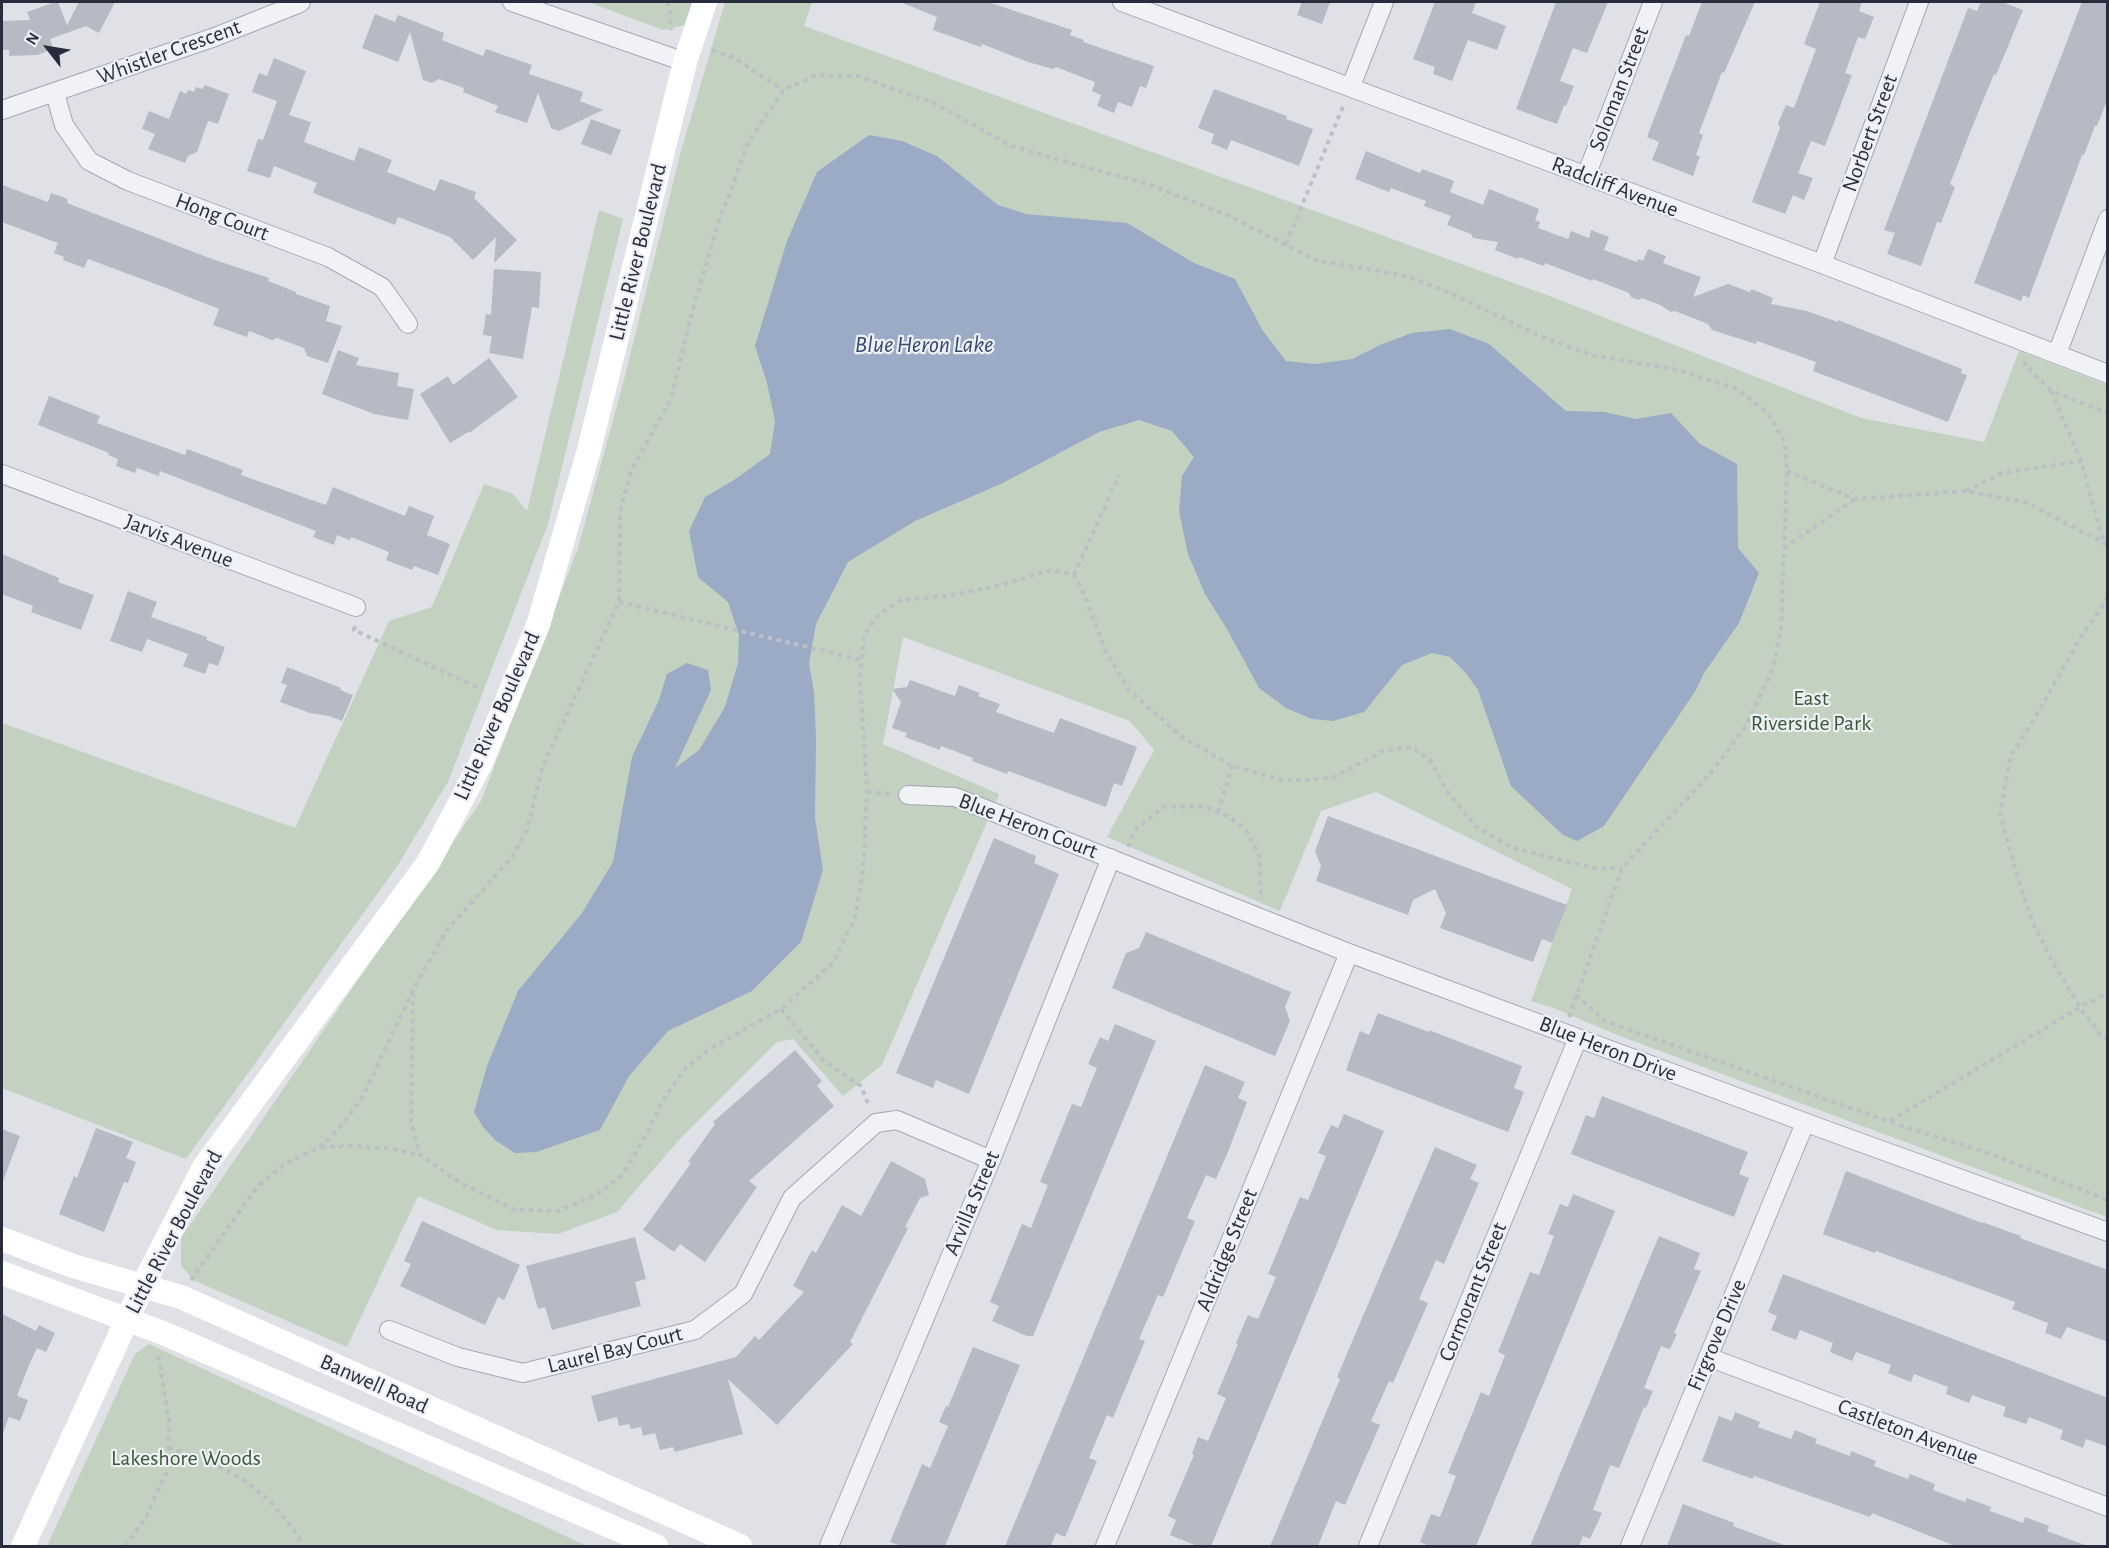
<!DOCTYPE html>
<html>
<head>
<meta charset="utf-8">
<style>
  body { margin:0 }
  #map { position:relative; width:2109px; height:1548px; overflow:hidden; background:#dfe1e7; font-family:"Alegreya Sans",sans-serif }
  canvas { display:block }
  .frame { position:absolute; inset:0; border:3px solid #282d3e; pointer-events:none }
  .north { position:absolute; left:18px; top:18px; width:60px; height:60px; -webkit-text-stroke:4px #eef0f5; paint-order:stroke; rotate:301deg; font-size:16px; font-weight:700; line-height:24px; text-align:center; color:#282d3e }
  .north::after { content:''; display:block; margin:auto; width:21px; height:27px; background:#282d3e; clip-path:polygon(50% 0,100% 100%,50% 72%,0 100%) }
</style>
</head>
<body>
<div id="map">
<canvas width="2109" height="1548"></canvas>
<div class="frame"></div>
<div class="north">N</div>
</div>
<script>
const g = document.querySelector('canvas').getContext('2d');
g.lineJoin = 'round';
function fillPath(path, color) { g.fillStyle = color; g.fill(path, 'evenodd'); }
const toPath = rows => new Path2D(rows.map(r => 'M' + r).join(''));
function stroke(path, color, width, dash) { g.strokeStyle = color; g.lineWidth = width; g.lineCap = dash ? 'butt' : 'round'; g.setLineDash(dash || []); g.stroke(path); }
function write(font, color, halo, rows, align = 'center') {
  g.font = font + ' "Alegreya Sans",sans-serif'; g.lineWidth = 4.5; g.setLineDash([]); g.textBaseline = 'middle'; g.strokeStyle = halo; g.fillStyle = color; for (const [text, x, y, turn = 0] of rows) {
    g.save(); g.translate(x, y); g.rotate((+turn || 0) * Math.PI / 180); g.textAlign = isNaN(turn) ? turn : align; if (halo) g.strokeText(text, 0, 0); g.fillText(text, 0, 0); g.restore();
  }
}
const green = toPath([
  [588,2,692,2,685,25,663,30],
  [725,2,812,2,804,26,1547,295,1861,418,1984,442,2019,351,2107,385,2107,1217,1617,1035,1554,1008,1531,1001,1572,889,1376,792,1321,811,1280,911,1107,837,1154,750,1130,721,903,637,883,744,999,794,882,1065,843,1096,793,1039,777,1042,678,1141,617,1212,558,1234,497,1230,418,1196,347,1347,193,1280,181,1265,181,1238,481,801,578,548,624,380,681,151],
  [599,210,623,219,548,524,448,782,398,865,186,1159,2,1088,2,723,295,828,389,621,432,607,484,484,513,494,527,511],
  [149,1344,587,1546,47,1546,135,1354]
]);
const water = toPath([
  [869,135,902,141,937,156,998,205,1026,214,1127,223,1194,263,1235,279,1263,331,1286,361,1315,364,1352,359,1382,344,1412,333,1450,329,1489,344,1566,411,1604,412,1636,419,1671,413,1700,444,1737,464,1738,548,1759,573,1739,623,1704,673,1696,690,1644,767,1604,826,1577,841,1563,835,1511,786,1478,690,1465,672,1450,657,1432,653,1402,665,1364,712,1333,721,1312,719,1286,708,1259,688,1227,629,1205,594,1188,554,1179,511,1182,476,1194,457,1172,431,1139,420,1099,432,1003,483,915,521,848,562,816,624,809,663,814,692,816,738,815,818,823,870,801,942,752,991,668,1031,629,1076,600,1130,536,1152,515,1153,495,1140,483,1127,474,1112,487,1066,518,991,582,913,613,862,632,757,659,700,667,674,687,663,708,670,711,690,675,768,699,750,725,707,738,663,739,635,728,602,698,577,689,531,705,497,734,480,770,454,775,421,767,383,755,346,787,241,817,172]
]);
const building = toPath([
  [55,2,58,2,67,25,79,2,115,2,99,33,86,26,50,39,53,49,37,55,9,56,9,50,2,50,2,21,30,20,27,12],
  [900,2,988,2,1072,30,1070,35,1084,40,1083,42,1154,66,1146,88,1140,86,1132,107,1118,102,1114,113,1097,106,1101,95,1092,91,1095,82,1056,67,1053,69,1028,62,982,44,981,47,933,30,937,17],
  [1302,2,1330,2,1322,24,1297,15],
  [1435,2,1476,2,1472,13,1506,26,1497,50,1468,40,1452,81,1433,74,1435,67,1413,59],
  [1556,2,1608,2,1587,53,1573,48,1560,81,1574,86,1566,106,1564,105,1557,124,1516,109],
  [1702,2,1755,2,1724,73,1722,72,1699,133,1703,135,1696,155,1700,156,1693,176,1652,160,1659,142,1647,137,1686,35,1689,36],
  [1820,2,1862,2,1859,11,1874,17,1865,39,1858,37,1845,73,1852,75,1825,146,1811,141,1798,173,1813,178,1804,200,1793,195,1785,214,1752,202,1780,128,1778,123,1786,105,1794,108,1816,49,1804,44],
  [1981,2,2002,2,2023,10,1996,75,1994,74,1989,86,1971,130,1950,184,1955,187,1941,223,1937,222,1921,266,1887,254,1895,233,1884,230,1968,8,1977,11],
  [2082,2,2108,2,2108,98,2097,126,2095,126,2084,155,2082,155,2029,298,2023,295,2021,301,1974,283],
  [375,14,395,22,398,15,444,33,442,40,483,56,486,49,532,65,529,74,583,92,580,101,603,110,559,131,551,128,538,93,527,123,495,112,498,106,463,92,464,88,439,79,432,83,423,80,410,32,398,62,362,48],
  [274,58,306,71,289,115,311,122,304,142,354,161,359,147,392,160,387,172,435,191,440,179,476,192,474,198,517,240,494,263,496,237,473,260,450,237,398,217,395,225,313,193,317,183,274,166,270,178,247,171,258,139,263,140,277,101,252,92,259,73,267,76],
  [205,85,229,94,218,124,208,121,197,152,188,156,185,163,148,149,155,134,142,129,149,111,169,119,180,91,186,94,188,90,194,92,196,87,202,89],
  [1214,89,1287,116,1286,119,1313,129,1299,166,1231,140,1227,150,1211,143,1214,134,1198,128],
  [591,119,621,130,611,155,581,144],
  [1366,151,1420,173,1422,169,1454,181,1450,192,1483,205,1489,189,1539,209,1535,220,1540,222,1538,228,1568,239,1571,231,1589,238,1591,230,1609,237,1604,250,1637,262,1638,259,1643,261,1648,249,1666,256,1663,263,1701,277,1693,297,1728,284,1750,292,1751,289,1773,298,1771,304,1807,311,1838,322,1838,320,1962,369,1961,373,1967,375,1948,422,1813,371,1816,362,1757,341,1756,344,1712,330,1708,324,1675,311,1671,312,1660,305,1642,298,1638,300,1631,297,1629,293,1593,279,1592,281,1545,263,1544,266,1519,257,1518,259,1495,250,1498,242,1473,238,1471,234,1447,225,1451,216,1424,206,1426,201,1391,188,1389,192,1355,179],
  [2,185,48,202,51,193,68,199,67,203,212,259,269,278,268,281,296,292,296,294,330,306,326,321,342,326,328,363,307,356,304,348,277,338,272,340,249,331,247,337,213,325,219,309,166,288,88,259,84,268,63,260,64,257,54,253,58,243,2,222],
  [494,269,541,272,539,308,532,307,523,359,489,353,492,336,483,335,486,314,491,315],
  [338,350,359,358,356,365,399,373,397,386,414,389,408,420,374,414,322,394],
  [489,358,518,397,469,433,468,432,450,443,420,394,448,376,453,385],
  [49,396,100,416,97,423,185,455,187,449,243,470,241,475,326,505,333,487,405,516,409,506,434,516,427,535,450,544,438,575,414,566,412,570,386,560,389,552,351,537,350,540,337,535,334,545,313,537,316,531,160,471,159,476,137,468,135,473,116,466,118,459,108,455,109,453,38,425],
  [2,554,59,578,58,582,94,595,81,630,31,612,33,606,2,594],
  [128,591,157,602,151,617,207,637,206,640,225,647,218,666,209,663,205,674,183,666,188,654,147,639,142,652,110,641],
  [287,667,341,688,340,690,353,695,342,721,329,716,310,713,280,702,287,685,281,683],
  [910,680,955,696,959,685,980,693,978,696,1000,704,996,712,1054,733,1060,718,1137,747,1122,786,1114,783,1106,807,1008,771,1007,774,972,761,973,758,941,746,940,750,905,737,907,733,892,728,901,702,892,689,907,687],
  [1328,816,1567,905,1552,943,1542,939,1533,962,1440,928,1446,913,1435,889,1413,900,1408,915,1316,881,1321,866,1315,851],
  [994,838,1036,856,1034,863,1059,874,969,1094,936,1080,933,1088,896,1073],
  [1146,932,1291,992,1285,1007,1290,1021,1275,1056,1112,988,1126,953,1139,948],
  [1378,1013,1429,1032,1429,1030,1522,1066,1514,1088,1524,1092,1508,1132,1346,1070,1360,1031,1369,1035],
  [1115,1024,1156,1041,1033,1336,1027,1336,992,1321,999,1306,990,1302,1022,1224,1031,1228,1048,1185,1040,1182,1072,1104,1081,1107,1097,1068,1088,1064,1100,1037,1108,1041],
  [795,1050,822,1081,817,1086,834,1106,749,1181,757,1187,705,1262,680,1244,674,1252,643,1230,691,1163,688,1162,715,1124,713,1122],
  [1205,1065,1245,1082,1238,1098,1247,1102,1228,1152,1216,1179,1206,1175,1187,1218,1195,1221,1163,1297,1158,1295,1139,1339,1145,1341,1113,1418,1107,1415,1089,1458,1097,1461,1065,1537,1056,1533,1051,1546,1005,1546],
  [1602,1096,1748,1152,1739,1174,1749,1178,1734,1217,1571,1154,1586,1115,1594,1118],
  [1344,1114,1384,1131,1211,1546,1197,1546,1170,1535,1176,1520,1168,1516,1194,1455,1192,1454,1198,1437,1208,1441,1226,1398,1217,1394,1238,1344,1236,1343,1248,1315,1258,1319,1276,1277,1268,1274,1300,1197,1308,1200,1326,1156,1318,1153,1331,1125,1338,1128],
  [96,1128,133,1142,126,1158,136,1162,128,1183,124,1182,104,1232,59,1214,74,1176,77,1178],
  [2,1129,20,1136,3,1181,2,1180],
  [1435,1147,1477,1165,1470,1179,1479,1183,1444,1264,1436,1260,1419,1299,1428,1303,1393,1383,1389,1381,1371,1421,1380,1425,1345,1505,1336,1501,1318,1546,1270,1546,1340,1379,1337,1377],
  [891,1161,925,1179,929,1195,920,1198,905,1227,908,1228,850,1342,853,1344,777,1425,728,1379,743,1434,675,1452,673,1447,660,1450,655,1433,643,1436,641,1427,631,1429,629,1424,619,1426,617,1417,598,1422,591,1396,736,1357,755,1336,759,1340,804,1292,793,1286,812,1250,816,1253,842,1205,861,1216],
  [1846,1171,1982,1223,1982,1222,2021,1236,2020,1238,2108,1270,2108,1342,2067,1327,2061,1339,2045,1333,2048,1323,2012,1309,2015,1302,1876,1251,1875,1253,1823,1234],
  [1573,1194,1615,1211,1476,1546,1429,1546,1420,1542,1431,1514,1440,1517,1456,1476,1448,1473,1481,1392,1489,1396,1505,1355,1498,1352,1530,1272,1539,1275,1554,1236,1548,1234,1560,1204,1568,1207],
  [422,1221,520,1265,504,1300,498,1297,485,1325,400,1286,411,1264,404,1261],
  [1659,1236,1700,1253,1694,1269,1701,1271,1674,1333,1677,1334,1670,1349,1661,1346,1644,1388,1653,1391,1646,1408,1644,1407,1619,1468,1610,1465,1593,1510,1602,1513,1590,1539,1583,1536,1579,1546,1530,1546],
  [635,1237,646,1279,635,1282,641,1306,552,1330,545,1307,538,1309,526,1266],
  [1783,1274,2108,1398,2108,1447,2086,1439,2083,1448,2060,1439,2063,1430,2029,1417,2026,1424,2003,1416,2006,1407,1972,1395,1969,1403,1946,1394,1948,1387,1914,1374,1911,1382,1888,1373,1891,1365,1856,1352,1852,1361,1830,1352,1833,1343,1800,1330,1796,1340,1771,1330,1777,1316,1768,1312],
  [2,1314,36,1331,39,1325,55,1333,46,1352,37,1348,29,1365,17,1396,28,1400,20,1421,9,1417,3,1433],
  [973,1347,1020,1365,945,1546,901,1546,890,1542,922,1464,930,1468,948,1426,939,1422,946,1406,948,1407],
  [1735,1412,1760,1422,1758,1427,1791,1439,1795,1430,1817,1439,1815,1443,1850,1456,1851,1451,1876,1461,1874,1466,1908,1479,1910,1474,1935,1484,1933,1490,1965,1502,1967,1498,1991,1507,1990,1511,2023,1523,2025,1517,2049,1526,2047,1531,2085,1545,2085,1546,1955,1546,1872,1513,1870,1517,1754,1476,1753,1479,1702,1461,1719,1416,1732,1421],
  [1683,1504,1734,1523,1733,1526,1784,1545,1784,1546,1667,1546]
]);
const path = toPath([
  [667,2,670,8,671,30],
  [712,50,733,57,783,90],
  [1286,244,1344,104],
  [2025,361,2025,365,2051,391,2108,413],
  [2051,391,2081,461,2104,543],
  [1787,471,1855,499,1966,491,2025,502,2108,545],
  [1966,491,2002,473,2081,461],
  [1784,548,1855,499],
  [1074,575,1119,475],
  [2108,597,2079,640,2036,716,2011,755,2000,813,2018,879,2033,923,2055,966,2083,1012,2100,1034,2108,1039],
  [619,602,862,660],
  [355,626,354,630,481,689],
  [867,792,890,794],
  [1218,812,1232,766],
  [1128,847,1136,829,1163,807,1204,806,1229,817,1245,829,1259,856,1261,892,1259,899],
  [413,992,411,1121,420,1155,459,1182,515,1210,558,1211,596,1195,622,1175,647,1134,663,1100,685,1069,708,1050,781,1009,833,963,855,918,863,870,867,792,860,681,864,635,879,614,901,600,946,596,997,586,1052,570,1074,575,1084,594,1105,650,1128,689,1182,737,1232,766,1285,781,1332,778,1385,750,1412,747,1430,760,1447,791,1475,826,1513,848,1597,869,1622,868],
  [1576,995,1605,1021,1890,1122,1988,1153,2108,1200],
  [781,1009,823,1060,861,1086,869,1106],
  [1890,1121,2080,1007,2108,993],
  [321,1147,354,1146,393,1149,420,1155],
  [191,1280,257,1187,286,1163,320,1147,339,1129,362,1098,413,990,446,931,512,857,527,830,542,768,619,602,620,512,631,471,671,399,692,312,718,224,749,141,783,90,817,75,857,76,934,103,1011,146,1153,186,1225,214,1315,260,1406,276,1448,292,1537,335,1592,355,1679,370,1737,389,1768,413,1785,443,1787,471,1781,629,1773,669,1745,727,1710,774,1622,868,1569,1017],
  [168,1448,209,1462,241,1478,269,1500,298,1535,302,1546],
  [125,1546,146,1517,168,1469,169,1421,158,1354]
]);
const street = toPath([
  [512,2,685,62],
  [1122,2,1822,264,2108,374],
  [1351,86,1384,2],
  [55,93,64,125,89,161,128,181,328,257,382,287,408,324],
  [2,110,215,37,298,4,301,2],
  [1586,176,1653,2],
  [1822,264,1919,2],
  [2057,354,2108,219],
  [2,474,356,607],
  [908,795,955,797,1349,953,1823,1129,2108,1232],
  [389,1330,458,1357,523,1373,695,1330,743,1294,792,1198,876,1123,897,1120,991,1160],
  [1708,1357,2108,1507],
  [829,1546,991,1160,1111,858],
  [1105,1546,1349,953],
  [1368,1546,1578,1038],
  [1630,1546,1805,1123]
]);
const secondary = toPath([
  [2,1239,73,1266,181,1297,740,1546],
  [2,1273,163,1333,656,1546],
  [23,1546,143,1285,204,1167,428,863,481,763,538,625,589,450,685,62,705,2]
]);
const streetNames = [
  ["Whistler Crescent",169,52,-20],
  ["Soloman Street",1619,89,-69],
  ["Norbert Street",1870,133,-70],
  ["Radcliff Avenue",1615,187,21],
  ["Hong Court",222,217,21],
  ["Little River Boulevard",638,252,-76],
  ["Jarvis Avenue",179,541,21],
  ["Little River Boulevard",497,716,-66],
  ["Blue Heron Court",1028,826,21],
  ["Blue Heron Drive",1608,1049,21],
  ["Arvilla Street",972,1203,-67],
  ["Little River Boulevard",174,1232,-62],
  ["Aldridge Street",1227,1250,-68],
  ["Cormorant Street",1473,1292,-68],
  ["Firgrove Drive",1717,1335,-67],
  ["Laurel Bay Court",615,1350,-14],
  ["Banwell Road",374,1384,24],
  ["Castleton Avenue",1908,1432,21]
];
const parkNames = [
  ["East",1811,698],
  ["Riverside Park",1811,723],
  ["Lakeshore Woods",186,1458]
];
const waterNames = [
  ["Blue Heron Lake",924,345]
];
fillPath(green, '#c2d1c0');
fillPath(water, '#9babc6');
fillPath(building, '#b6bac4');
stroke(street, '#a4a7b1', 20);
stroke(path, '#bdbfc6', 4, [4.5, 4.5]);
stroke(street, '#f1f2f6', 18);
stroke(secondary, '#fff', 24);
write('22px', '#282d3e', '#eef0f5', streetNames);
write('22px', '#385936', '#eef0f5', parkNames);
write('italic 24px', '#344870', '#eef0f5', waterNames);
</script>
</body>
</html>
